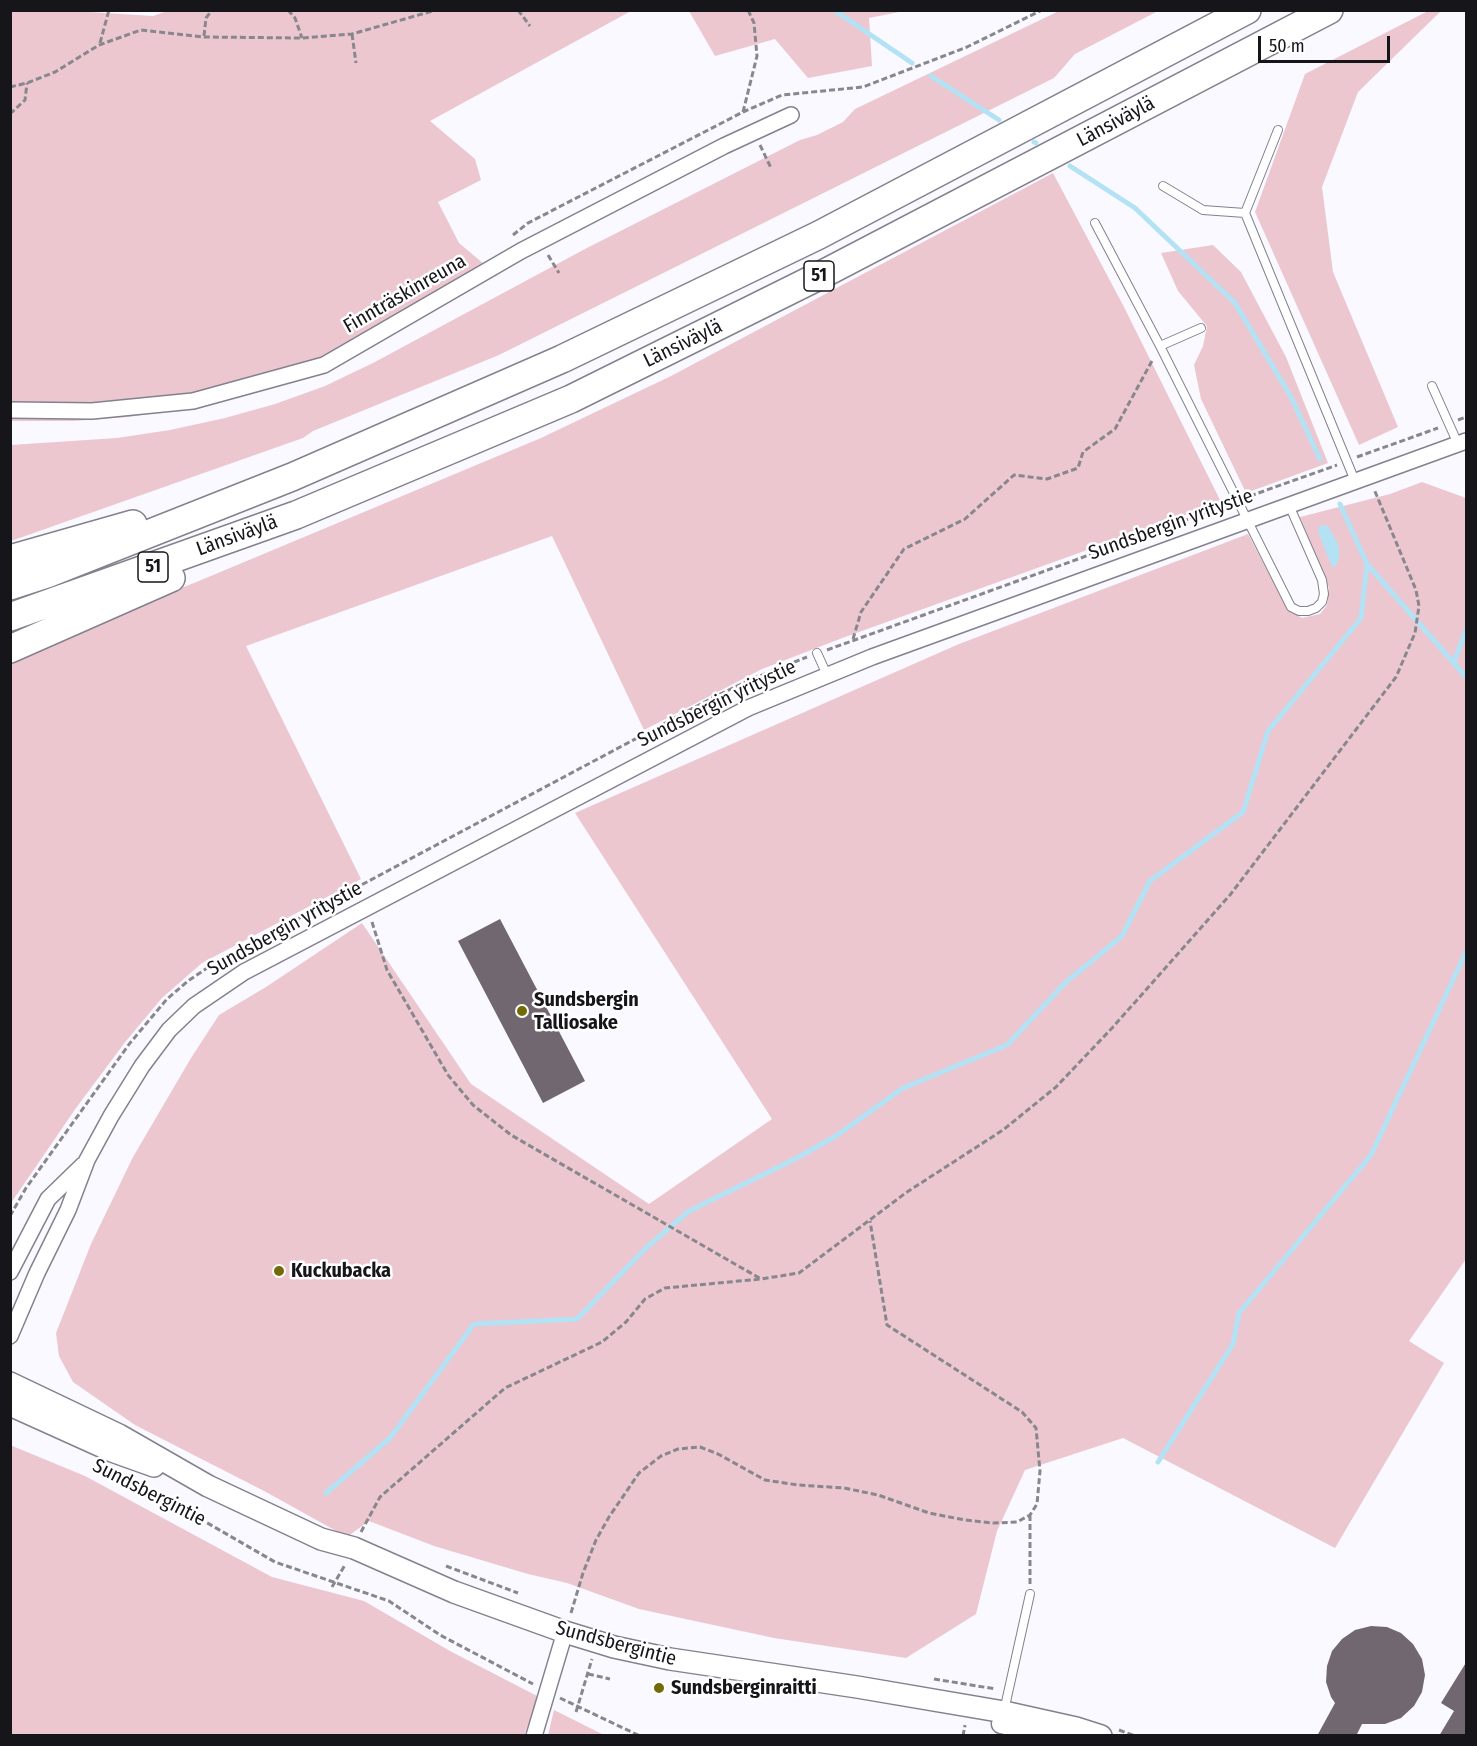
<!DOCTYPE html>
<html>
<head>
<meta charset="utf-8">
<style>
  body { margin:0 }
  #map { position:relative; width:1477px; height:1746px; overflow:hidden; background:#faf9ff; font-family:"Fira Sans Condensed",sans-serif }
  canvas { display:block }
  .frame { position:absolute; inset:0; border:12px solid #16151a; pointer-events:none }
  .scale { position:absolute; left:1258px; top:36px; width:132px; height:27px; box-sizing:border-box; border:3px solid #16151a; border-top:0; padding-left:8px; font-size:18px; line-height:21px; white-space:nowrap; color:#16151a; -webkit-text-stroke:4px #fff; paint-order:stroke }
</style>
</head>
<body>
<div id="map">
<canvas width="1477" height="1746"></canvas>
<div class="frame"></div>
<div class="scale">50 m</div>
</div>
<script>
const g = document.querySelector('canvas').getContext('2d');
g.lineJoin = 'round';
function fillPath(path, color) { g.fillStyle = color; g.fill(path, 'evenodd'); }
const toPath = rows => new Path2D(rows.map(r => 'M' + r).join(''));
function stroke(path, color, width, dash) { g.strokeStyle = color; g.lineWidth = width; g.lineCap = dash ? 'butt' : 'round'; g.setLineDash(dash || []); g.stroke(path); }
function write(font, color, halo, rows, align = 'center') {
  g.font = font + ' "Fira Sans Condensed",sans-serif'; g.lineWidth = 5; g.setLineDash([]); g.textBaseline = 'middle'; g.strokeStyle = halo; g.fillStyle = color; for (const [text, x, y, turn = 0] of rows) {
    g.save(); g.translate(x, y); g.rotate((+turn || 0) * Math.PI / 180); g.textAlign = isNaN(turn) ? turn : align; if (halo) g.strokeText(text, 0, 0); g.fillText(text, 0, 0); g.restore();
  }
}
const green = toPath([
  [58,10,153,16,170,10,631,11,430,121,475,159,481,180,438,202,459,243,497,275,399,328,310,371,222,400,175,410,128,417,74,421,11,421,10,11],
  [1430,10,1441,11,1358,92,1322,187,1333,272,1398,427,1359,445,1255,212,1305,74],
  [689,11,904,11,869,18,872,66,808,78,775,39,715,56],
  [1059,11,1158,11,1075,54,1054,78,499,355,313,431,303,438,11,541,11,445,117,438,170,430,225,418,275,404,325,386,373,363,585,249,800,140,817,135,843,122,855,109],
  [1053,173,1124,307,1221,502,845,637,762,669,644,730,552,536,246,646,361,879,202,963,162,998,126,1041,76,1108,11,1203,11,659,65,634,194,583,541,438,671,376],
  [1213,245,1241,272,1286,357,1328,463,1246,493,1201,399,1194,365,1203,346,1207,326,1178,291,1161,253],
  [1422,482,1466,498,1466,1259,1409,1341,1444,1363,1335,1548,1123,1438,1025,1470,997,1531,976,1614,906,1658,774,1638,639,1609,567,1583,528,1574,434,1546,369,1521,347,1537,266,1492,135,1425,73,1382,59,1356,56,1333,91,1244,133,1157,191,1058,219,1015,266,987,362,923,471,1084,649,1204,772,1119,575,813,959,644,1248,534,1288,610,1302,618,1320,614,1327,605,1329,588,1300,517,1390,494],
  [10,1445,85,1476,272,1577,364,1601,450,1651,539,1697,524,1735,11,1735],
  [554,1710,604,1735,548,1735]
]);
const water = toPath([
  [1324,525,1328,526,1339,546,1339,558,1335,567,1332,567,1318,531,1320,526]
]);
const stream = toPath([
  [834,10,912,63],
  [931,76,999,120],
  [1034,142,1036,143],
  [1070,166,1135,208,1235,303,1291,397,1320,459],
  [1367,564,1466,677],
  [1454,662,1466,630],
  [1158,1462,1233,1344,1239,1313,1371,1155,1466,952],
  [326,1493,390,1438,474,1324,577,1319,647,1247,689,1211,797,1158,836,1136,903,1088,1007,1045,1065,983,1122,936,1150,881,1243,812,1268,731,1361,618,1367,564,1340,504]
]);
const building = toPath([
  [500,919,585,1081,543,1103,458,941],
  [1371,1626,1387,1627,1401,1633,1413,1644,1422,1659,1425,1675,1422,1692,1414,1706,1401,1718,1385,1724,1362,1724,1356,1736,1317,1736,1335,1703,1331,1697,1326,1682,1327,1666,1332,1651,1342,1639,1355,1630],
  [1467,1661,1467,1736,1439,1736,1454,1711,1441,1703]
]);
const path = toPath([
  [288,10,295,18,302,38],
  [518,10,530,26],
  [352,34,356,63],
  [204,36,206,18,212,10],
  [100,43,109,10],
  [10,87,27,83,55,72,99,45,141,30,204,37,302,38,352,34,436,10],
  [743,112,757,56,754,23,748,10],
  [10,114,25,100,27,83],
  [760,145,771,168],
  [513,235,528,223,743,112,782,95,863,87,967,47,1042,10],
  [548,255,559,273],
  [1458,420,1466,417],
  [1357,457,1438,428],
  [1250,496,1337,465],
  [853,639,861,612,904,549,965,519,1014,475,1047,479,1078,468,1083,452,1115,429,1153,359],
  [827,650,1227,505],
  [372,922,387,970,448,1075,473,1105,511,1135,761,1279],
  [10,1216,26,1188,130,1043,167,999,188,981,213,964,714,697,752,679,807,657],
  [120,1476,178,1506,275,1562,389,1601,440,1635,533,1684],
  [1030,1515,1030,1584],
  [361,1532,380,1497,505,1388,602,1342,626,1322,645,1299,665,1288,761,1279,799,1273,907,1192,1003,1130,1056,1087,1113,1027,1230,895,1396,677,1415,633,1419,606,1416,590,1374,489],
  [446,1566,518,1593],
  [332,1587,345,1565],
  [571,1613,583,1573,596,1540,609,1517,639,1473,661,1456,678,1449,700,1447,718,1454,765,1480,798,1485,844,1488,878,1495,929,1513,965,1520,993,1523,1017,1522,1030,1515,1037,1504,1040,1471,1036,1428,1022,1412,887,1325,870,1221],
  [588,1674,610,1679],
  [934,1679,996,1689],
  [560,1698,640,1736],
  [576,1712,592,1659],
  [1119,1730,1135,1736],
  [963,1736,965,1725]
]);
const service = toPath([
  [1278,130,1245,213,1355,481],
  [1163,186,1203,210,1245,213],
  [1095,223,1160,346,1291,607,1299,611,1308,611,1316,608,1322,602,1324,594,1322,580,1289,505],
  [1160,346,1201,328],
  [1432,386,1458,444],
  [817,653,827,675],
  [1004,1711,1030,1594]
]);
const minor = toPath([
  [10,410,92,411,193,401,324,365,521,251,724,146,791,115],
  [10,1272,48,1199,83,1165],
  [10,1336,37,1273,68,1210,87,1160,111,1116,142,1066,169,1030,194,1006,244,972,748,708,872,657,1466,441],
  [534,1736,565,1632]
]);
const tertiary = toPath([
  [1001,1724,1053,1736]
]);
const secondary = toPath([
  [10,1383,119,1435,208,1486,321,1539,354,1548,454,1592,565,1632,614,1647,670,1659,857,1687,1004,1712,1076,1728,1101,1736],
  [10,1405,112,1451,154,1466]
]);
const motorway = toPath([
  [10,559,133,524],
  [10,586,47,574,292,477,562,359,819,235,1247,10],
  [10,617,296,515,571,399,823,274,1329,10],
  [10,649,171,578]
]);
const markers = [
  [522,1011,6,"#726b05"],
  [279,1271,6,"#726b05"],
  [659,1688,6,"#726b05"]
];
const shields = [
  [819,276,30],
  [153,567,30]
];
const shieldNames = [
  ["51",819,276],
  ["51",153,567]
];
const streetNames = [
  ["Länsiväylä",1116,122,-28],
  ["Finnträskinreuna",405,294,-30],
  ["Länsiväylä",683,344,-26],
  ["Sundsbergin yritystie",1171,525,-20],
  ["Länsiväylä",237,536,-20],
  ["Sundsbergin yritystie",717,704,-26],
  ["Sundsbergin yritystie",285,929,-29],
  ["Sundsbergintie",149,1493,27],
  ["Sundsbergintie",616,1644,15]
];
const poiNames = [
  ["Sundsbergin",534,1000],
  ["Talliosake",534,1023],
  ["Kuckubacka",291,1271],
  ["Sundsberginraitti",671,1688]
];
fillPath(green, '#ecc7d0');
fillPath(water, '#b4e2f5');
stroke(stream, '#b4e2f5', 5);
fillPath(building, '#716770');
stroke(service, '#83818e', 10);
stroke(minor, '#83818e', 18);
stroke(tertiary, '#83818e', 21);
stroke(secondary, '#83818e', 24);
stroke(motorway, '#83818e', 30);
stroke(path, '#88878d', 3, [6, 3]);
stroke(service, '#fff', 8);
stroke(minor, '#fff', 15);
stroke(tertiary, '#fff', 18);
stroke(secondary, '#fff', 21);
stroke(motorway, '#fff', 27);
for (const [x, y, r, color] of markers) { const dot = new Path2D(); dot.arc(x, y, r, 0, 2 * Math.PI); g.fillStyle = color; g.fill(dot); stroke(dot, '#fff', 2); }
for (const [x, y, w] of shields) { const box = new Path2D(); box.roundRect(x - w / 2, y - 15, w, 30, 4.5); g.fillStyle = '#fff'; g.fill(box); stroke(box, '#16151a', 1.5); }
write('bold 18px', '#16151a', null, shieldNames);
write('20px', '#16151a', '#fff', streetNames);
write('bold 20px', '#16151a', '#fff', poiNames, 'left');
</script>
</body>
</html>
